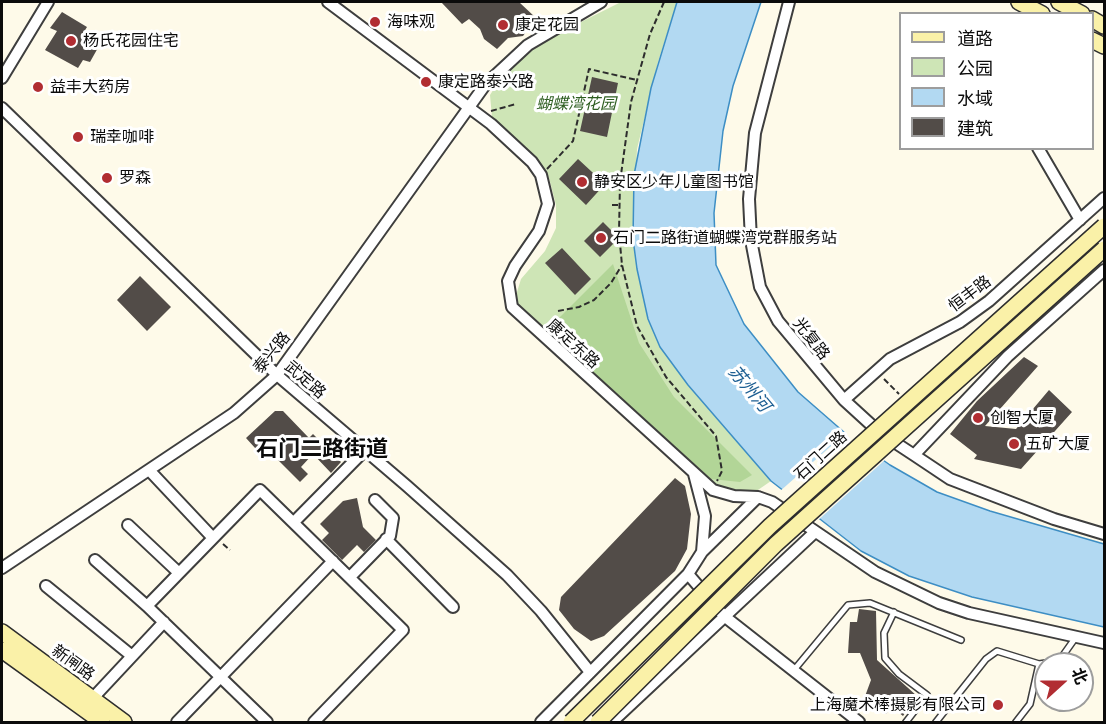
<!DOCTYPE html>
<html>
<head>
<meta charset="utf-8">
<style>
  body { margin:0 }
  #map { position:relative; width:1106px; height:724px; overflow:hidden; background:#fefae9; font-family:"Roboto Serif","Noto Sans SC",serif }
  canvas { display:block }
  .frame { position:absolute; inset:0; border:3px solid #0b0b0b; pointer-events:none }
  .legend { position:absolute; left:899px; top:12px; width:195px; height:138px; box-sizing:border-box; background:#fff; border:2px solid #9d9d9d; margin:0; padding:8px 10px; list-style:none; font-size:18px; color:#0b0b0b }
  .legend li { display:flex; align-items:center; gap:12px; height:30px }
  .legend b { width:30px; border:2px solid #9d9d9d }
  .north { position:absolute; left:1034px; top:652px; width:60px; height:60px; box-sizing:border-box; background:#fff; border:2px solid #9d9d9d; border-radius:50%; rotate:69deg; font-size:16px; font-weight:700; line-height:24px; text-align:center; color:#0b0b0b }
  .north::after { content:''; display:block; margin:auto; width:21px; height:27px; background:#b12d32; clip-path:polygon(50% 0,100% 100%,50% 72%,0 100%) }
</style>
</head>
<body>
<div id="map">
<canvas width="1106" height="724"></canvas>
<div class="frame"></div>
<ul class="legend">
<li><b style="height:8px;background:#faf1a8"></b>道路</li>
<li><b style="height:16px;background:#cee5b6"></b>公园</li>
<li><b style="height:16px;background:#b2d9f2"></b>水域</li>
<li><b style="height:16px;background:#524c48"></b>建筑</li>
</ul>
<div class="north">北</div>
</div>
<script>
const g = document.querySelector('canvas').getContext('2d');
g.lineJoin = 'round';
function fillPath(path, color) { g.fillStyle = color; g.fill(path, 'evenodd'); }
const toPath = rows => new Path2D(rows.map(r => 'M' + r).join(''));
function stroke(path, color, width, dash) { g.strokeStyle = color; g.lineWidth = width; g.lineCap = dash ? 'butt' : 'round'; g.setLineDash(dash || []); g.stroke(path); }
function write(font, color, halo, rows, align = 'center') {
  g.font = font + ' "Roboto Serif","Noto Sans SC",serif'; g.lineWidth = 6; g.setLineDash([]); g.textBaseline = 'middle'; g.strokeStyle = halo; g.fillStyle = color; for (const [text, x, y, turn = 0] of rows) {
    g.save(); g.translate(x, y); g.rotate((+turn || 0) * Math.PI / 180); g.textAlign = isNaN(turn) ? turn : align; if (halo) g.strokeText(text, 0, 0); g.fillText(text, 0, 0); g.restore();
  }
}
const green = toPath([
  [621,2,677,2,658,62,637,149,633,238,648,319,660,347,688,385,771,481,755,492,736,492,716,487,517,306,517,292,521,279,545,251,556,228,556,205,549,178,543,168,497,126,492,117,490,95,506,70,541,42]
]);
const forest = toPath([
  [613,264,639,343,674,397,752,475,740,482,711,479,547,330]
]);
const water = toPath([
  [677,2,761,2,733,86,723,131,714,213,716,265,744,324,798,392,845,433,890,465,937,492,990,511,1104,544,1104,627,972,597,909,576,861,551,771,481,688,385,660,347,648,319,637,269,633,239,634,175,651,88,677,2]
]);
const pier = toPath([
  [848,431,886,459,816,522,779,492]
]);
const building = toPath([
  [441,2,519,2,536,18,523,36,508,38,497,49,484,39,480,29,469,19,462,24],
  [62,12,87,27,82,35,99,46,90,62,83,60,78,68,45,50,57,31,50,28],
  [592,77,618,83,607,137,580,131],
  [578,159,605,184,586,205,559,179],
  [603,222,615,234,614,243,600,257,584,241],
  [562,248,591,279,575,295,545,263],
  [140,276,171,307,147,331,117,300],
  [1024,357,1038,366,985,426,1016,429,1049,390,1072,412,1021,469,974,459,977,455,950,434,977,401],
  [275,411,283,411,309,438,313,434,341,462,331,473,313,454,301,467,308,474,300,482,271,453,265,459,246,438],
  [675,478,685,486,691,514,687,549,675,571,604,636,591,641,574,629,559,610,561,597],
  [357,498,363,527,376,540,364,552,357,545,342,560,322,540,329,533,320,524,343,501],
  [859,609,876,611,877,660,917,696,903,716,892,707,886,714,864,699,871,680,860,653,848,653,850,622,857,622]
]);
const path = toPath([
  [664,2,650,34,631,102,620,182,619,233,622,265,637,326,666,377,716,436,722,471,717,481],
  [491,111,516,104],
  [547,169,573,141,589,69,637,80],
  [612,205,619,205],
  [558,311,579,307,594,300,611,283,622,265],
  [884,379,899,394],
  [223,544,230,550]
]);
const lane = toPath([
  [894,612,884,633,885,658,899,674,927,695,906,722],
  [794,670,848,605,870,603,961,640],
  [936,722,986,659,997,651,1039,664,1059,661,1076,637],
  [1016,722,1030,704,1039,664]
]);
const street = toPath([
  [328,2,491,124,532,162,541,175,548,204,539,231,515,266,508,281,512,307,713,490,734,496,758,497,772,502,875,572,939,603,969,613,1104,643],
  [789,2,755,133,749,199,751,240,760,287,778,321,844,400,879,432,914,455,950,479,1054,519,1104,534],
  [2,78,48,2],
  [2,108,277,375,407,486,507,575,541,611,590,672],
  [1038,148,1080,220],
  [844,400,890,359,960,322,989,301,1104,198],
  [914,455,1008,356,1104,270],
  [149,470,213,538],
  [694,474,705,516,702,552],
  [294,522,365,450],
  [128,525,179,573],
  [386,539,453,607],
  [95,560,147,606],
  [2,568,234,413,277,375,485,85,528,45,601,2],
  [688,574,724,616,859,722],
  [350,577,390,536,393,518,375,500],
  [46,586,132,656],
  [92,699,164,622],
  [177,722,333,561],
  [267,722,147,606,260,490,403,630,314,722],
  [541,722,688,574,702,552,758,497],
  [612,722,815,532]
]);
const secondary = toPath([
  [1019,2,1042,14],
  [1059,2,1082,14],
  [1092,19,1104,26],
  [1092,40,1104,46],
  [2,632,124,722],
  [2,650,102,722]
]);
const secondaryBridge = toPath([
  [571,722,770,526,1104,226],
  [598,722,776,544,1104,249]
]);
const markers = [
  [375,22,6,"#b12d32"],
  [503,25,6,"#b12d32"],
  [71,41,6,"#b12d32"],
  [426,82,6,"#b12d32"],
  [38,87,6,"#b12d32"],
  [78,137,6,"#b12d32"],
  [107,178,6,"#b12d32"],
  [582,182,6,"#b12d32"],
  [601,238,6,"#b12d32"],
  [978,418,6,"#b12d32"],
  [1014,444,6,"#b12d32"],
  [998,705,6,"#b12d32"]
];
const poiNames = [
  ["海味观",387,22],
  ["康定花园",515,25],
  ["杨氏花园住宅",83,41],
  ["康定路泰兴路",438,82],
  ["益丰大药房",50,87],
  ["瑞幸咖啡",90,137],
  ["罗森",119,178],
  ["静安区少年儿童图书馆",594,182],
  ["石门二路街道蝴蝶湾党群服务站",613,238],
  ["创智大厦",990,418],
  ["五矿大厦",1026,444],
  ["上海魔术棒摄影有限公司",986,705,"right"]
];
const parkNames = [
  ["蝴蝶湾花园",576,104]
];
const streetNames = [
  ["恒丰路",970,294,-37],
  ["光复路",811,339,52],
  ["康定东路",573,344,42],
  ["泰兴路",272,353,-51],
  ["武定路",305,380,41],
  ["石门二路",821,456,-42],
  ["新闸路",73,663,36]
];
const waterNames = [
  ["苏州河",749,389,50]
];
const districtNames = [
  ["石门二路街道",322,450]
];
fillPath(green, '#cee5b6');
fillPath(forest, '#b2d597');
fillPath(water, '#b2d9f2');
stroke(water, '#3d8ec4', 1.5);
fillPath(pier, '#fefae9');
fillPath(building, '#524c48');
stroke(lane, '#3e3e3e', 8);
stroke(street, '#3e3e3e', 14);
stroke(secondary, '#2d2d2d', 18);
stroke(path, '#2d2d2d', 2, [6, 3]);
stroke(lane, '#fff', 5);
stroke(street, '#fff', 10);
stroke(secondary, '#faf1a8', 15);
stroke(secondaryBridge, '#2d2d2d', 18, []);
stroke(secondaryBridge, '#faf1a8', 15);
for (const [x, y, r, color] of markers) { const dot = new Path2D(); dot.arc(x, y, r, 0, 2 * Math.PI); g.fillStyle = color; g.fill(dot); stroke(dot, '#fff', 2); }
write('16px', '#0b0b0b', '#fff', poiNames, 'left');
write('italic 16px', '#2d5d20', '#fff', parkNames);
write('16px', '#0b0b0b', '#fff', streetNames);
write('italic 18px', '#1d5f93', '#fff', waterNames);
write('bold 22px', '#0b0b0b', '#fff', districtNames);
</script>
</body>
</html>
